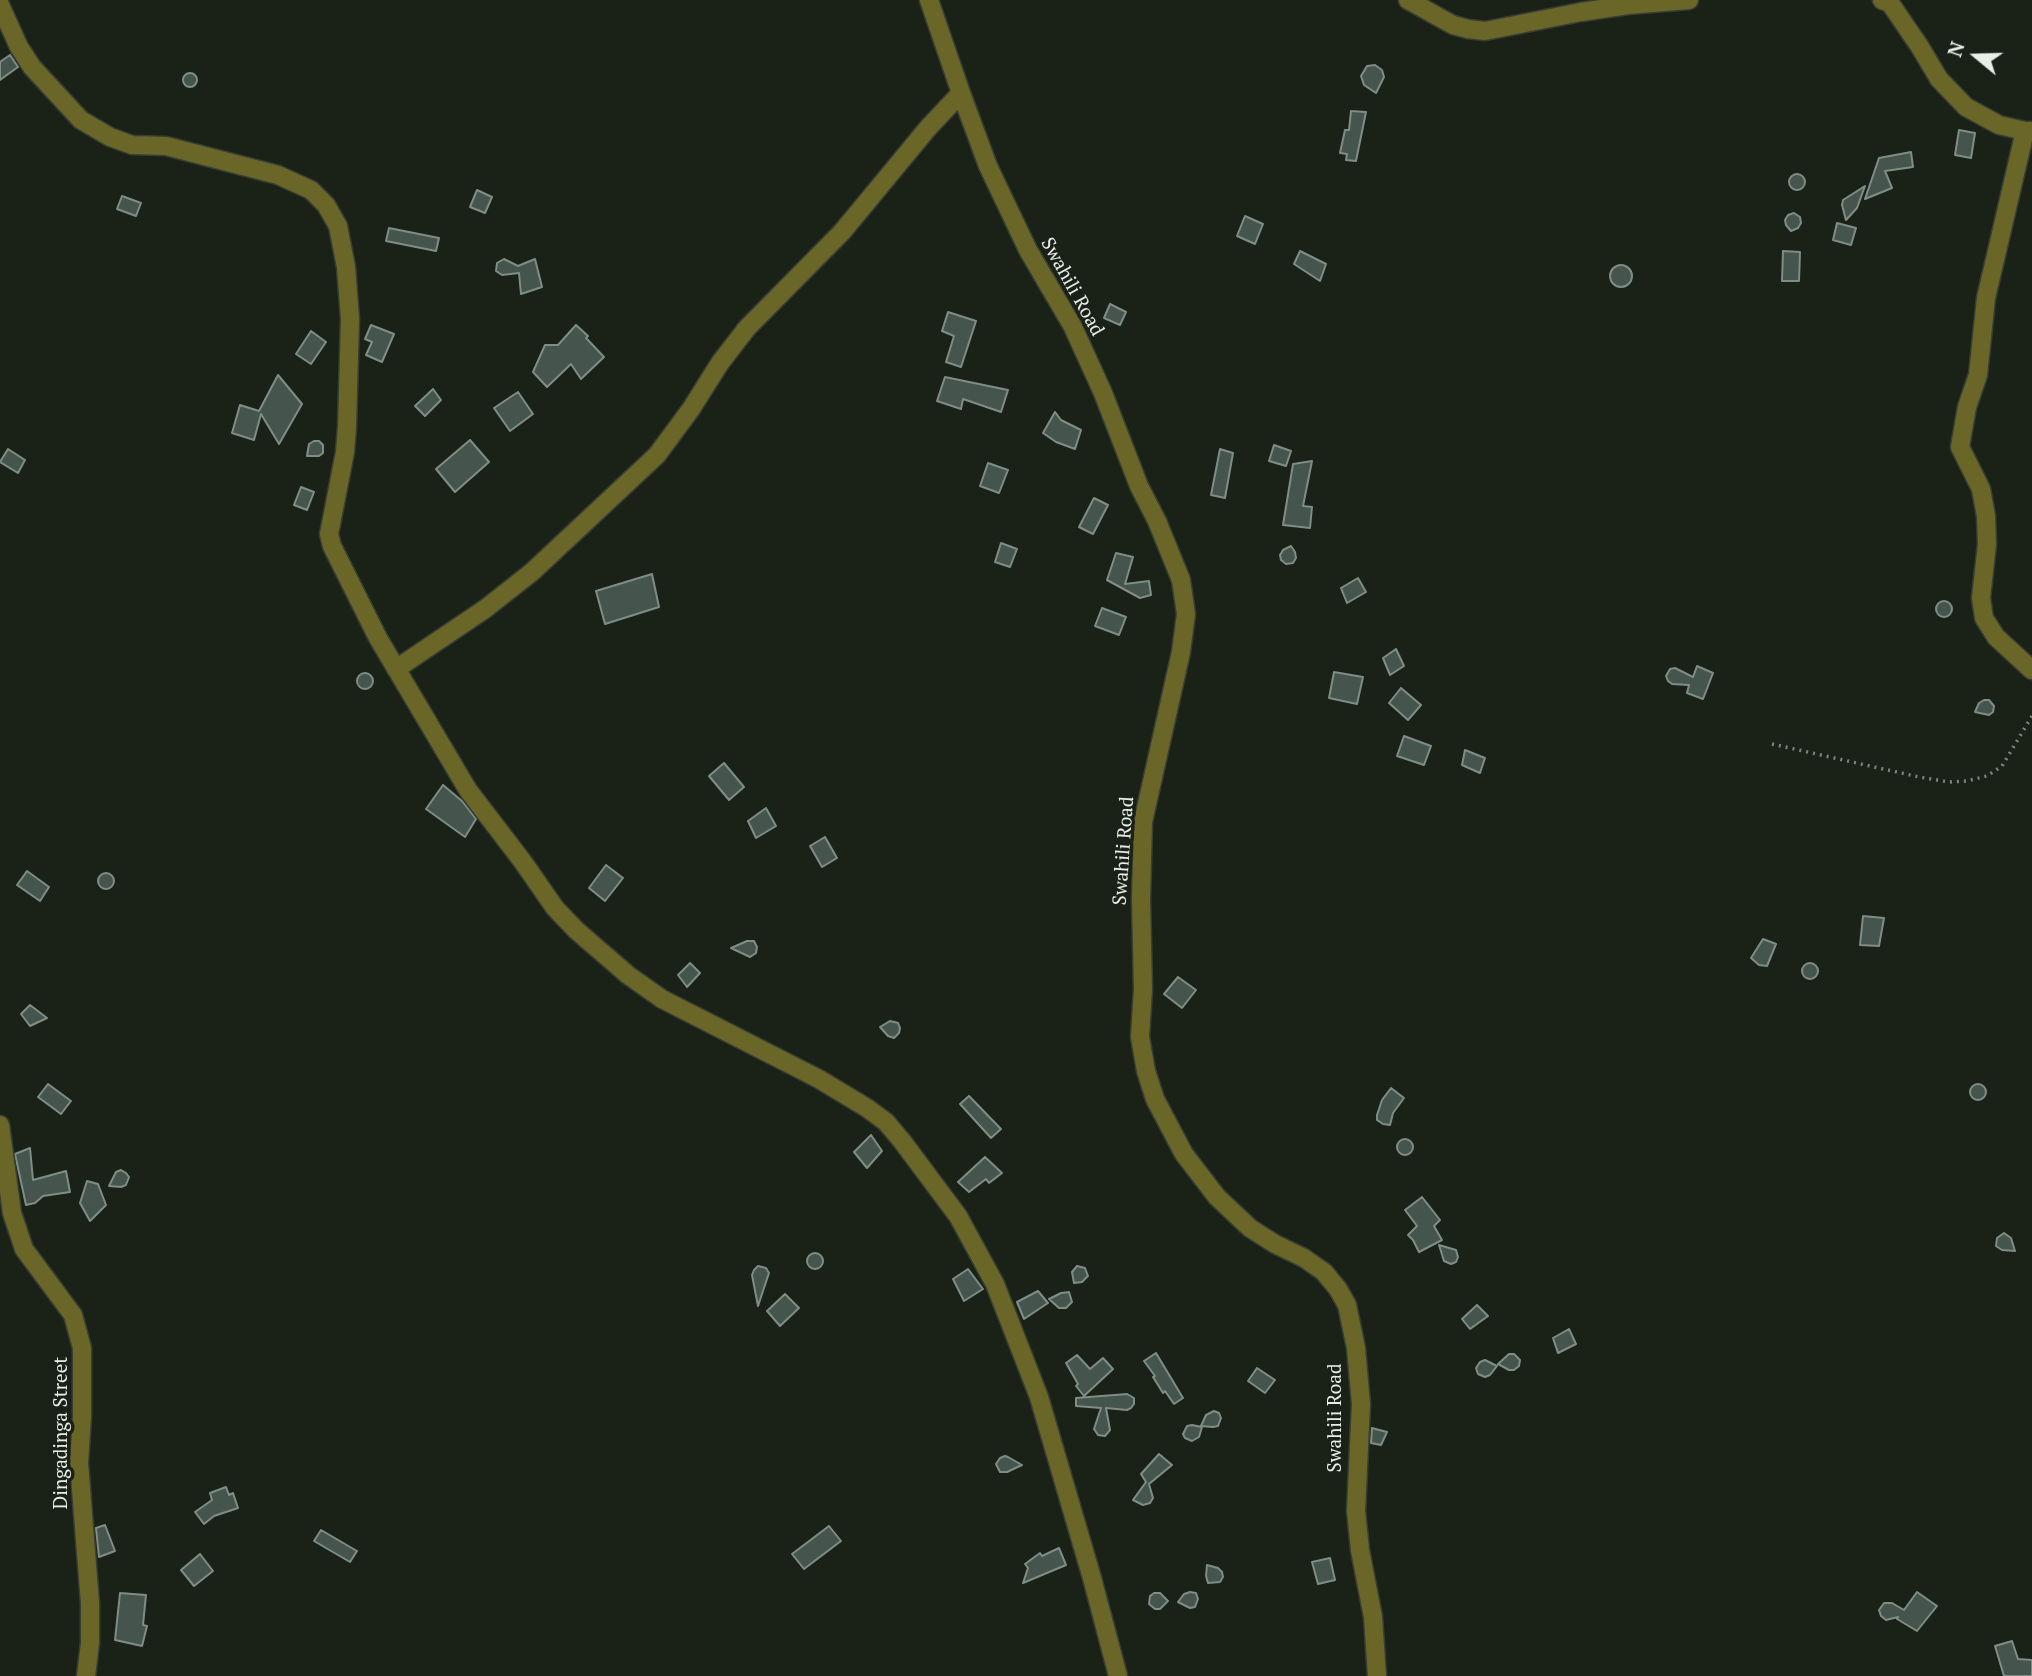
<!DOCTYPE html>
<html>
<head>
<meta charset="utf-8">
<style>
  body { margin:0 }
  #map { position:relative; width:2032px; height:1676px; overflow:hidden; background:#1a2117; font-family:"PT Serif",serif }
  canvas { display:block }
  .north { position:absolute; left:1941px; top:21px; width:70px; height:70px; -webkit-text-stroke:5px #1a2117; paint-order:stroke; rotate:289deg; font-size:19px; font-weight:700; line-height:28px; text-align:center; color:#e8ede6 }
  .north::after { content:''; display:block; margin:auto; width:24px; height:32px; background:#e8ede6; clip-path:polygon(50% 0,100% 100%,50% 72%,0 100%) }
</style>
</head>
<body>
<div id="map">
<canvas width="2032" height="1676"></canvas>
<div class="north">N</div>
</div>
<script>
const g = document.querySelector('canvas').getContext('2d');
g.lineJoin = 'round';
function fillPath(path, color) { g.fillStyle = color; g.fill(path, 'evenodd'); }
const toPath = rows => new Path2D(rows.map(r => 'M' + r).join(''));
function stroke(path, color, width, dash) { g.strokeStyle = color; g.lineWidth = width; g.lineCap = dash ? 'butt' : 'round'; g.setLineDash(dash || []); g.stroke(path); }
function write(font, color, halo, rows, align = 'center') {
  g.font = font + ' "PT Serif",serif'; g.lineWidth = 7; g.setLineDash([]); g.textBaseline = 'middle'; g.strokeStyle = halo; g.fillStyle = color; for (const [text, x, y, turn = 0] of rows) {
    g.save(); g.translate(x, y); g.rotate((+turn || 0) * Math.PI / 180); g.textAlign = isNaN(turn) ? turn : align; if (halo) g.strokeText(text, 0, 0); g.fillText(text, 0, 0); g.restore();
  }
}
const building = toPath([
  [10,55,18,67,0,80,0,62,10,55],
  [1375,65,1382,70,1384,77,1376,93,1364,85,1361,76,1367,66,1375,65],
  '183 80a7 7 0 1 1 14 0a7 7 0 1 1-14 0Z',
  [1351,111,1366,112,1356,161,1346,160,1347,154,1340,153,1345,130,1349,130,1351,111],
  [1959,130,1975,133,1971,158,1955,155,1959,130],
  [1911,152,1913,167,1885,171,1892,188,1865,199,1879,158,1911,152],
  '1789 182a8 8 0 1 1 16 0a8 8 0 1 1-16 0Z',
  [1865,186,1857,208,1846,220,1842,205,1843,200,1865,186],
  [477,190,492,197,485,213,470,207,477,190],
  [122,196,141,203,136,216,117,209,122,196],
  [1794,213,1800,217,1801,223,1798,228,1791,231,1786,225,1785,220,1788,215,1794,213],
  [1245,216,1263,224,1255,244,1237,236,1245,216],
  [1837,223,1856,228,1851,245,1833,240,1837,223],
  [389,228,439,238,436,251,386,241,389,228],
  [1300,251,1326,264,1320,281,1294,264,1300,251],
  [1783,251,1800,252,1799,281,1782,281,1783,251],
  [504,259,518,266,535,259,542,287,521,294,519,273,502,275,496,271,497,263,504,259],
  '1610 276a11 11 0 1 1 22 0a11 11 0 1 1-22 0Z',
  [1110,304,1126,312,1120,325,1104,318,1110,304],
  [948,312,976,321,961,367,946,362,954,336,942,331,948,312],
  [371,325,394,334,382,362,366,355,372,342,365,339,371,325],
  [576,325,588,336,586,338,604,357,581,379,571,364,547,387,533,372,545,345,558,345,576,325],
  [311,331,326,342,311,364,296,354,311,331],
  [278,375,302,404,279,444,261,414,254,440,232,433,240,405,259,411,278,375],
  [945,377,1008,390,1001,412,963,399,961,409,937,401,945,377],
  [433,389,441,400,425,416,415,406,433,389],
  [518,392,533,414,510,431,494,408,518,392],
  [1055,412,1061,420,1081,430,1075,449,1056,442,1043,433,1055,412],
  [470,440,489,462,455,492,436,469,470,440],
  [314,441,319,441,323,445,323,453,319,456,307,456,309,444,314,441],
  [1274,445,1291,451,1286,466,1269,461,1274,445],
  [8,449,25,460,18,473,0,462,8,449],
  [1220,449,1233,453,1225,498,1211,495,1220,449],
  [1312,461,1303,506,1312,507,1310,528,1283,525,1293,464,1312,461],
  [988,463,1008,470,999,493,980,486,988,463],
  [301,487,314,492,307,510,294,505,301,487],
  [1094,498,1108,505,1093,534,1079,527,1094,498],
  [1001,543,1017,549,1010,567,995,562,1001,543],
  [1291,546,1295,552,1296,558,1293,563,1286,564,1281,560,1280,555,1283,550,1291,546],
  [1116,553,1133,557,1125,584,1149,581,1151,595,1140,598,1107,580,1116,553],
  [652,574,659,607,605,624,596,591,652,574],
  [1358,578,1366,592,1347,603,1341,588,1358,578],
  '1936 609a8 8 0 1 1 16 0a8 8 0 1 1-16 0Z',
  [1102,608,1126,617,1119,635,1095,626,1102,608],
  [1396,649,1404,666,1390,675,1383,658,1396,649],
  [1697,666,1713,673,1703,699,1687,693,1689,685,1672,684,1668,681,1666,676,1670,669,1675,668,1693,677,1697,666],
  [1334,672,1363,677,1357,704,1329,698,1334,672],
  '357 681a8 8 0 1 1 16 0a8 8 0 1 1-16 0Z',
  [1401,688,1421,705,1408,720,1389,703,1401,688],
  [1984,700,1989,700,1994,706,1993,712,1989,715,1975,712,1979,703,1984,700],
  [1404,736,1431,746,1424,765,1397,756,1404,736],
  [1465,750,1485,758,1480,773,1462,765,1465,750],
  [724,763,744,787,729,800,709,776,724,763],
  [443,785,462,801,476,819,465,837,426,809,443,785],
  [766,808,776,826,756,838,748,821,766,808],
  [825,837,837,858,822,867,810,846,825,837],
  [606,865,623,878,605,901,589,888,606,865],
  [27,871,49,887,40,901,17,885,27,871],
  '98 881a8 8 0 1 1 16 0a8 8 0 1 1-16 0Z',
  [1863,916,1884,918,1879,946,1860,945,1863,916],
  [1763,939,1776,944,1767,966,1759,965,1751,958,1763,939],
  [747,941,754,941,757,947,756,953,750,957,731,948,747,941],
  '1802 971a8 8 0 1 1 16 0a8 8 0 1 1-16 0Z',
  [690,963,700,973,687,987,678,975,690,963],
  [1178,977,1196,990,1182,1008,1164,994,1178,977],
  [30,1005,47,1018,30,1026,21,1014,30,1005],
  [890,1021,898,1023,900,1028,899,1033,894,1038,888,1036,880,1027,890,1021],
  '1970 1092a8 8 0 1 1 16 0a8 8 0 1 1-16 0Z',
  [48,1084,71,1101,61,1114,38,1097,48,1084],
  [1391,1088,1404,1098,1393,1113,1390,1125,1383,1124,1377,1120,1377,1115,1382,1100,1391,1088],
  [969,1096,1001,1129,991,1138,960,1104,969,1096],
  [871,1135,882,1151,867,1168,854,1152,871,1135],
  '1397 1147a8 8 0 1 1 16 0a8 8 0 1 1-16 0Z',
  [30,1148,33,1180,66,1171,70,1192,43,1196,35,1203,26,1205,15,1154,30,1148],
  [985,1157,1002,1173,989,1183,986,1179,969,1192,958,1182,985,1157],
  [121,1170,126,1173,129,1177,126,1185,121,1187,109,1186,116,1172,121,1170],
  [87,1181,98,1184,106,1205,90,1221,80,1203,87,1181],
  [1422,1197,1440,1220,1434,1226,1442,1240,1419,1252,1413,1240,1408,1235,1417,1226,1405,1210,1422,1197],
  [2004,1233,2011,1238,2015,1251,2002,1250,1996,1246,1997,1238,2004,1233],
  [1439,1245,1456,1250,1458,1257,1456,1262,1451,1264,1444,1261,1439,1245],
  '807 1261a8 8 0 1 1 16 0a8 8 0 1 1-16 0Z',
  [758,1266,766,1268,769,1273,758,1306,752,1275,754,1270,758,1266],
  [1077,1266,1085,1268,1088,1276,1082,1282,1074,1283,1072,1272,1077,1266],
  [968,1269,983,1289,964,1301,953,1279,968,1269],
  [1038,1291,1048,1303,1024,1319,1017,1302,1038,1291],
  [1069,1292,1072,1302,1066,1308,1059,1308,1049,1299,1061,1293,1069,1292],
  [785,1294,799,1308,780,1326,767,1311,785,1294],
  [1477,1305,1488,1316,1470,1329,1462,1319,1477,1305],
  [1569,1329,1576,1344,1558,1353,1553,1338,1569,1329],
  [1156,1353,1183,1398,1174,1404,1165,1391,1163,1393,1153,1377,1155,1376,1144,1361,1156,1353],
  [1509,1354,1514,1354,1520,1360,1519,1366,1514,1370,1509,1370,1498,1364,1509,1354],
  [1077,1355,1090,1369,1103,1358,1113,1369,1084,1396,1076,1386,1078,1384,1066,1363,1077,1355],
  [1485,1360,1497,1366,1490,1375,1485,1377,1478,1374,1476,1368,1480,1362,1485,1360],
  [1257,1368,1275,1380,1265,1393,1248,1381,1257,1368],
  [1127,1394,1134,1398,1134,1404,1131,1408,1127,1410,1106,1408,1110,1430,1105,1436,1098,1435,1094,1429,1101,1408,1076,1406,1076,1398,1127,1394],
  [1214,1411,1219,1413,1221,1418,1218,1426,1213,1427,1201,1426,1206,1415,1214,1411],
  [1192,1425,1202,1427,1199,1437,1192,1441,1185,1438,1183,1434,1187,1426,1192,1425],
  [1372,1428,1387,1432,1381,1445,1371,1443,1372,1428],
  [1159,1454,1172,1465,1149,1484,1153,1498,1150,1503,1143,1505,1133,1500,1146,1482,1141,1474,1159,1454],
  [1005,1456,1008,1457,1022,1465,1007,1472,1000,1472,996,1464,1000,1458,1005,1456],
  [226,1487,229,1495,233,1493,238,1508,214,1516,204,1524,195,1512,212,1500,210,1493,226,1487],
  [105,1525,115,1551,99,1557,96,1528,105,1525],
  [829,1526,841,1541,804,1569,792,1554,829,1526],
  [321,1530,357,1551,350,1562,314,1541,321,1530],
  [1059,1548,1066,1565,1023,1583,1028,1568,1025,1564,1040,1553,1042,1556,1059,1548],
  [200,1554,213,1571,194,1586,181,1570,200,1554],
  [1330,1558,1335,1580,1318,1584,1312,1562,1330,1558],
  [1207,1565,1218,1568,1222,1572,1223,1577,1220,1582,1208,1583,1206,1576,1207,1565],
  [1190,1592,1196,1593,1198,1599,1195,1607,1190,1608,1178,1602,1184,1594,1190,1592],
  [1917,1592,1937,1606,1917,1631,1897,1619,1898,1617,1886,1620,1881,1616,1879,1610,1884,1603,1892,1603,1904,1610,1917,1592],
  [120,1593,146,1595,143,1625,147,1626,142,1646,115,1640,120,1593],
  [1154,1593,1160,1593,1168,1601,1160,1609,1155,1609,1149,1604,1150,1596,1154,1593],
  [2012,1641,2018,1659,2032,1660,2032,1676,2004,1676,1995,1646,2012,1641]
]);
const path = toPath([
  [1772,744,1919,777,1949,782,1967,781,1987,776,2002,766,2032,716]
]);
const minor = toPath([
  [929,0,961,93,988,166,1028,250,1073,327,1103,393,1139,486,1157,521,1181,580,1186,614,1181,652,1143,822,1141,899,1143,989,1140,1037,1146,1071,1155,1099,1184,1154,1217,1197,1250,1228,1275,1244,1304,1258,1324,1272,1338,1289,1347,1305,1356,1348,1361,1404,1356,1511,1360,1550,1373,1617,1377,1676],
  [1408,0,1453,25,1468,29,1485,31,1581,12,1628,5,1689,0],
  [1882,0,1890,3,1920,47,1939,79,1966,107,1999,125,2025,131,2032,131],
  [0,5,19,47,32,67,81,120,110,137,132,145,166,146,278,175,311,190,326,205,338,226,346,267,350,319,347,427,345,452,329,534,332,546,378,638,468,790,523,862,555,908,576,930,628,975,662,999,819,1079,867,1108,886,1122,902,1141,958,1216,995,1284,1039,1397,1092,1578,1118,1676],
  [2025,131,1986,298,1978,375,1967,407,1960,447,1981,489,1986,516,1987,544,1981,598,1984,618,1996,637,2032,670],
  [396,669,485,609,532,572,657,455,691,409,720,363,747,328,842,232,928,128,961,93],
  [0,1125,12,1213,24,1249,73,1315,82,1348,82,1416,79,1463,90,1603,90,1643,86,1676]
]);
const streetNames = [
  ["Swahili Road",1072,287,61],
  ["Swahili Road",1124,851,-86],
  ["Swahili Road",1336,1418,-90],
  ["Dingadinga Street",62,1433,-90]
];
fillPath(building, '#45544d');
stroke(building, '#7e8d86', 2);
stroke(minor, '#373e34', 21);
stroke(path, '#7f857d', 3.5, [2, 5]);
stroke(minor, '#6a6627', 18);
write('19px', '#e8ede6', '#1a2117', streetNames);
</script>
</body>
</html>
